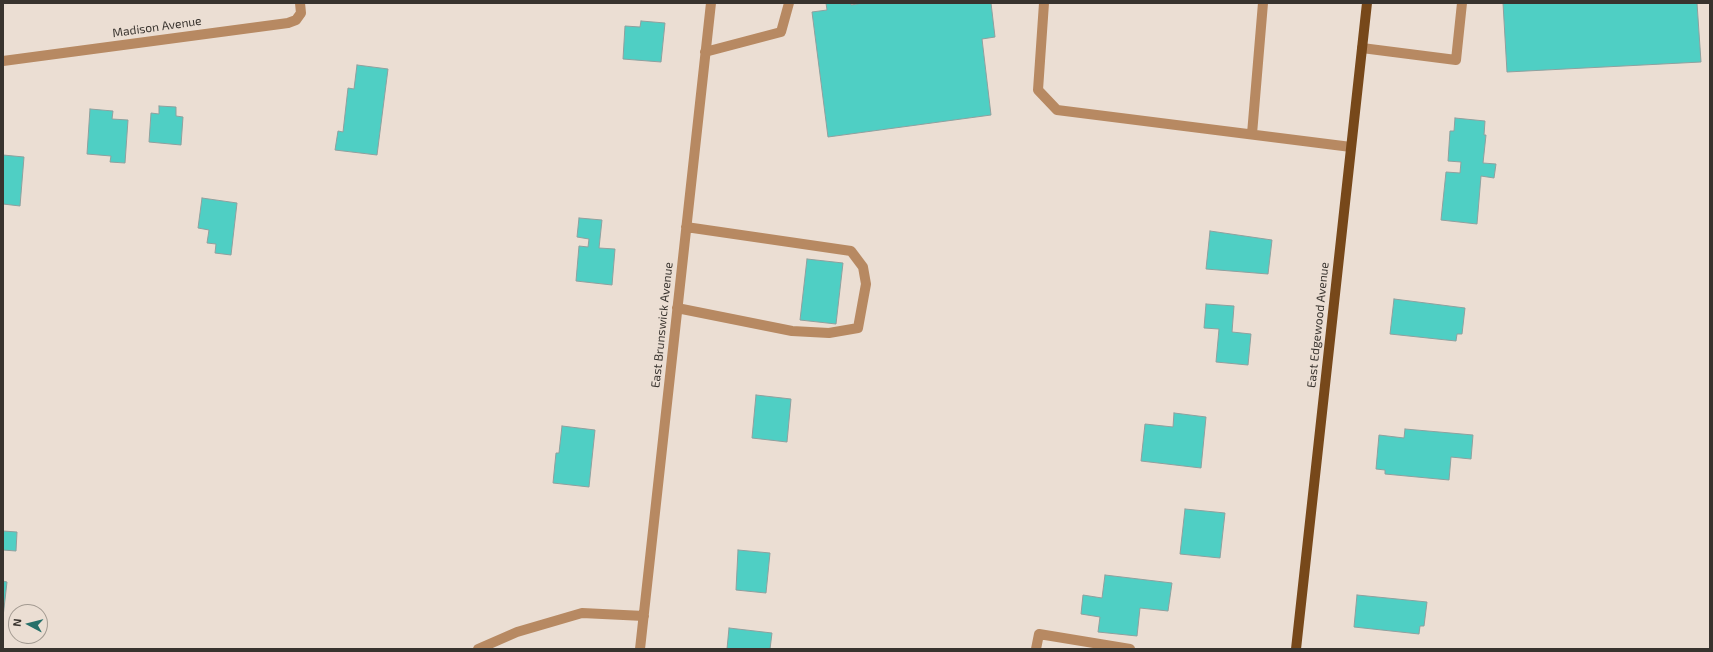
<!DOCTYPE html>
<html>
<head>
<meta charset="utf-8">
<style>
  body { margin:0 }
  #map { position:relative; width:1713px; height:652px; overflow:hidden; background:#ebded3; font-family:"Exo 2",sans-serif }
  canvas { display:block }
  .frame { position:absolute; inset:0; border:4px solid #38332e; pointer-events:none }
  .north { position:absolute; left:8px; top:604px; width:40px; height:40px; box-sizing:border-box; background:#ebded3; border:1px solid #a39a91; border-radius:50%; rotate:277deg; font-size:11px; font-weight:700; line-height:16px; text-align:center; color:#38332e }
  .north::after { content:''; display:block; margin:auto; width:14px; height:18px; background:#26706a; clip-path:polygon(50% 0,100% 100%,50% 72%,0 100%) }
</style>
</head>
<body>
<div id="map">
<canvas width="1713" height="652"></canvas>
<div class="frame"></div>
<div class="north">N</div>
</div>
<script>
const g = document.querySelector('canvas').getContext('2d');
g.lineJoin = 'round';
function fillPath(path, color) { g.fillStyle = color; g.fill(path, 'evenodd'); }
const toPath = rows => new Path2D(rows.map(r => 'M' + r).join(''));
function stroke(path, color, width, dash) { g.strokeStyle = color; g.lineWidth = width; g.lineCap = dash ? 'butt' : 'round'; g.setLineDash(dash || []); g.stroke(path); }
function write(font, color, halo, rows, align = 'center') {
  g.font = font + ' "Exo 2",sans-serif'; g.lineWidth = 3; g.setLineDash([]); g.textBaseline = 'middle'; g.strokeStyle = halo; g.fillStyle = color; for (const [text, x, y, turn = 0] of rows) {
    g.save(); g.translate(x, y); g.rotate((+turn || 0) * Math.PI / 180); g.textAlign = isNaN(turn) ? turn : align; if (halo) g.strokeText(text, 0, 0); g.fillText(text, 0, 0); g.restore();
  }
}
const building = toPath([
  [826,3,851,3,851,5,863,3,991,3,995,37,982,39,991,115,828,137,812,12,827,10,826,3],
  [1503,3,1697,3,1701,62,1507,72,1503,3],
  [641,21,665,23,661,62,623,59,625,26,640,27,641,21],
  [357,65,388,69,377,155,335,150,338,131,343,132,348,88,354,89,357,65],
  [159,106,176,107,176,116,183,117,181,145,149,142,151,113,159,114,159,106],
  [90,109,113,111,112,119,128,120,125,163,110,162,111,156,87,154,90,109],
  [1455,118,1485,121,1484,135,1486,135,1483,163,1496,164,1494,178,1481,176,1477,224,1441,220,1446,172,1460,173,1461,162,1448,161,1450,131,1454,131,1455,118],
  [3,155,24,157,20,206,3,204,3,155],
  [202,198,237,203,231,255,215,253,216,244,207,243,209,230,198,228,202,198],
  [579,218,602,220,599,248,615,249,612,285,576,281,579,246,588,247,589,239,577,237,579,218],
  [1210,231,1272,240,1268,274,1206,269,1210,231],
  [807,259,843,263,836,324,800,320,807,259],
  [1394,299,1465,308,1462,334,1457,334,1456,341,1390,334,1394,299],
  [1206,304,1234,306,1232,332,1251,334,1248,365,1216,362,1219,329,1204,328,1206,304],
  [756,395,791,399,787,442,752,438,756,395],
  [1174,413,1206,417,1201,468,1141,461,1145,424,1173,427,1174,413],
  [562,426,595,430,589,487,553,483,556,453,559,453,562,426],
  [1405,429,1473,435,1471,459,1451,457,1449,480,1385,474,1385,470,1376,469,1379,435,1404,438,1405,429],
  [1185,509,1225,513,1220,558,1180,554,1185,509],
  [3,531,17,532,16,551,3,550,3,531],
  [738,550,770,553,766,593,736,590,738,550],
  [1105,575,1172,583,1168,611,1140,608,1137,636,1098,632,1100,617,1081,614,1083,595,1102,598,1105,575],
  [3,581,7,582,3,617,3,581],
  [1357,595,1427,602,1424,626,1420,626,1419,634,1354,627,1357,595],
  [729,628,772,633,770,649,727,649,729,628]
]);
const minor = toPath([
  [1044,3,1038,90,1057,110,1351,147],
  [1362,48,1456,60,1462,3],
  [705,52,781,32,789,3],
  [3,61,288,23,296,20,301,13,300,3],
  [1252,134,1263,3],
  [677,308,792,331,829,333,858,328,866,284,863,267,851,251,686,227],
  [478,649,517,632,582,613,644,616],
  [640,649,711,3],
  [1036,649,1039,634,1130,649]
]);
const major = toPath([
  [1296,649,1367,3]
]);
const streetNames = [
  ["Madison Avenue",157,27,-8],
  ["East Brunswick Avenue",662,325,-84],
  ["East Edgewood Avenue",1318,325,-84]
];
fillPath(building, '#4fcfc4');
stroke(building, '#8ea09e', 1);
stroke(minor, '#b78962', 10);
stroke(major, '#77481a', 10);
write('12px', '#38332e', '#ebded3', streetNames);
</script>
</body>
</html>
